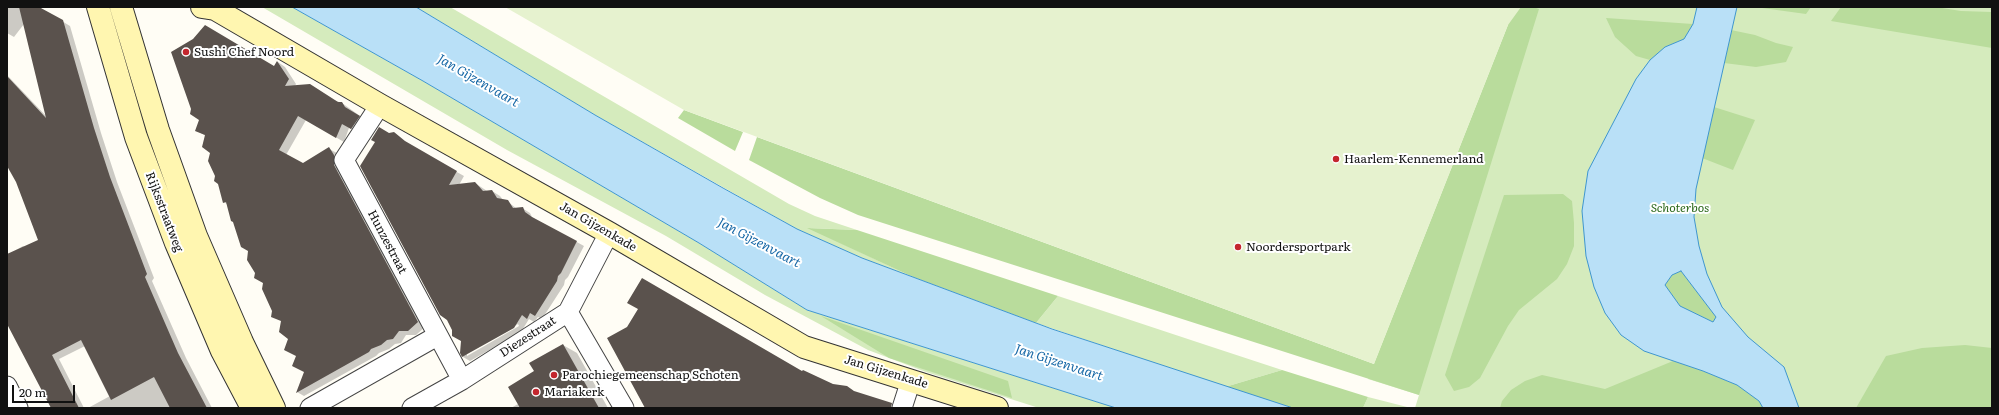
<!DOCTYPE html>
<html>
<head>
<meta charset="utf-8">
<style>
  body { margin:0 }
  #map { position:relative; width:1999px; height:415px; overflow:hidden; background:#fffdf5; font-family:Literata,serif }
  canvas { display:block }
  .frame { position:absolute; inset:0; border:8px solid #111; pointer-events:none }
  .scale { position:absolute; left:12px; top:385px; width:63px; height:18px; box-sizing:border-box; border:2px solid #111; border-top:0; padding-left:5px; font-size:12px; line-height:14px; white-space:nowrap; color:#111; -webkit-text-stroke:3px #fff; paint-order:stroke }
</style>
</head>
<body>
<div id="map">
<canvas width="1999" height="415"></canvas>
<div class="frame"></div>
<div class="scale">20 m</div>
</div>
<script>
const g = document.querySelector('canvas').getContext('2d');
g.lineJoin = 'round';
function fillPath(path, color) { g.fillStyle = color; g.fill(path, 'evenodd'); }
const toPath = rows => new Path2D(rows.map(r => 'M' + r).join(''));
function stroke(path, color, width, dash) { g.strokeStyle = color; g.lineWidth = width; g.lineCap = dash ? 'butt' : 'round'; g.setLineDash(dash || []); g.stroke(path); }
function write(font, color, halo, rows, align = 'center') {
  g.font = font + ' Literata,serif'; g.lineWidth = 4; g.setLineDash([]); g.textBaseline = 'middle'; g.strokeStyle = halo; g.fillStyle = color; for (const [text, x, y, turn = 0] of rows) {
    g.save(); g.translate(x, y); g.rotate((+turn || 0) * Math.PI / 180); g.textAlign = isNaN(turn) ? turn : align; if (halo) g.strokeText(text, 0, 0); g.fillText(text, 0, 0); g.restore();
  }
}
const green = toPath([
  [262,7,292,7,423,81,699,243,807,310,1116,408,1039,408,926,372,868,350,765,295,666,236,507,150],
  [416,7,450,7,789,204,815,216,857,230,809,228,913,277,862,258,797,229,595,115],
  [1521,7,1992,7,1992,408,1415,408,1419,395,1368,379,1508,25],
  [1058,296,1209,346,1282,370,1225,387,1036,323],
  [1368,397,1411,408,1363,408]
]);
const forest = toPath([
  [1463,7,1533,7,1539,9,1419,395,858,215,820,198,749,160,757,137,1374,364,1508,25],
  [1755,7,1811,7,1806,14],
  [1841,7,1936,7,1961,11,1992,12,1992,48,1831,21],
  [1606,18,1693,24,1684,39,1665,47,1650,60,1636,56,1615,37],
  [1731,30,1755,35,1776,43,1793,47,1786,62,1756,67,1724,63],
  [1714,107,1755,120,1733,170,1702,158],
  [684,110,743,132,735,151,678,118],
  [1563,194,1572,201,1574,223,1574,246,1567,264,1557,279,1519,310,1508,326,1480,378,1469,387,1454,391,1445,375,1504,195],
  [807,228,857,230,1058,296,1036,323,913,277],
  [1681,271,1716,317,1713,322,1680,306,1665,285,1672,275],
  [821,316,1008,381,1012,398,889,358],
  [1965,345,1992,348,1992,408,1856,408,1886,356,1922,348],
  [1673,361,1703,371,1737,385,1759,401,1763,408,1500,408,1502,401,1511,390,1525,381,1542,375,1605,389],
  [1282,370,1368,397,1363,408,1293,408,1225,387]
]);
const pitch = toPath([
  [505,7,1521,7,1508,25,1374,364,684,110]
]);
const water = toPath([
  [292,7,416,7,595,115,723,188,797,229,862,258,1052,329,1293,408,1116,408,807,310,699,243,423,81,292,7],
  [1697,7,1737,7,1696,189,1694,217,1699,246,1707,274,1722,307,1748,337,1784,367,1799,408,1763,408,1759,401,1737,385,1703,371,1644,351,1621,335,1605,313,1594,287,1586,256,1582,211,1588,171,1636,79,1650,60,1665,47,1684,39,1693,24,1697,7],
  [1681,271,1716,317,1713,322,1680,306,1665,285,1672,275,1681,271]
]);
const shadow = toPath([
  [7,7,39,7,70,26,101,133,117,182,154,278,152,281,186,358,212,408,88,408,110,396,85,346,59,359,84,408,52,408,7,322,7,255,23,246,30,251,52,248,7,164,7,75,46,116,24,24,14,37,7,33],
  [278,62,285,67,296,84,295,86,342,103,367,121,359,133,349,128,344,142,306,120,286,155,303,164,329,149,337,153,425,327,416,335,406,335,401,343,395,344,389,349,379,353,376,356,304,396,297,392,305,372,282,321,272,316,273,310,264,283,256,273,249,251,228,205,224,202,206,136,197,131,275,67],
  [393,133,412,147,464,176,459,185,475,183,487,191,492,191,500,196,503,200,507,201,517,209,522,208,530,213,532,217,537,220,584,246,568,277,565,280,564,285,542,319,538,317,534,322,529,319,521,332,470,361,463,357,461,353,462,340,453,330,389,134],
  [518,324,519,326,467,356,467,353],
  [563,345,577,353,608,408,511,408,518,404,536,372]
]);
const building = toPath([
  [19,7,39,7,63,20,94,128,110,177,147,274,145,277,178,353,207,408,170,408,154,377,111,400,81,340,52,355,79,408,51,408,7,324,7,254,38,240,16,182,7,166,7,76,46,118],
  [205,25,274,66,277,61,289,79,285,86,310,84,338,102,342,102,345,107,360,116,351,129,342,124,336,138,298,116,279,150,303,163,329,147,334,155,334,165,418,322,408,331,399,331,393,339,387,340,381,345,371,349,369,352,296,393,304,372,292,366,296,356,284,350,288,339,279,332,281,321,271,317,272,311,262,289,263,283,254,278,255,273,247,260,248,251,241,247,233,222,231,221,226,202,223,203,218,184,214,181,215,176,208,161,210,153,202,147,205,135,195,131,199,120,190,114,191,109,171,52,193,39],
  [379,127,389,133,394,132,405,141,457,171,449,185,475,182,483,191,492,190,497,198,508,200,513,208,523,207,525,212,532,217,577,241,561,273,558,276,557,281,535,316,530,313,527,319,522,315,514,328,462,357,460,353,461,341,452,336,452,330,447,320,440,315,360,166,375,142,371,140],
  [642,278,802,371,803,370,833,384,847,386,854,391,892,403,891,408,645,408,607,338,627,327,638,309,627,303],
  [563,344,599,408,520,408,508,387,534,371,529,363]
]);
const street = toPath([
  [380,105,344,160,462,380],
  [568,312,624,408],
  [7,386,18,408],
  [310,408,437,336],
  [412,408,462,380,568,312,609,233],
  [902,408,911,380]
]);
const secondary = toPath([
  [98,7,136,137,176,243,222,351,252,408],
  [121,7,158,130,196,236,242,342,274,408],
  [202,7,215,9,380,105,609,233,804,347,997,408]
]);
const markers = [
  [186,52,4,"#c4262e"],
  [1336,159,4,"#c4262e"],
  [1238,247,4,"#c4262e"],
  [554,375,4,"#c4262e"],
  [536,392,4,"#c4262e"]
];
const poiNames = [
  ["Sushi Chef Noord",194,52],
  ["Haarlem-Kennemerland",1344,159],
  ["Noordersportpark",1246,247],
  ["Parochiegemeenschap Schoten",562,375],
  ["Mariakerk",544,392]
];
const parkNames = [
  ["Schoterbos",1680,208]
];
const streetNames = [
  ["Rijksstraatweg",164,212,69],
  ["Jan Gijzenkade",598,227,30],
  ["Hunzestraat",387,242,62],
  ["Diezestraat",528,337,-33],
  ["Jan Gijzenkade",886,372,17]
];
const waterNames = [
  ["Jan Gijzenvaart",478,81,30],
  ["Jan Gijzenvaart",759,243,28],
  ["Jan Gijzenvaart",1059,363,18]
];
fillPath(green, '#d5ebbd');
fillPath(forest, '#b9dc9c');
fillPath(pitch, '#e6f2cf');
fillPath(water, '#b9e0f7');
stroke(water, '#3f96cf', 1);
fillPath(shadow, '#0003');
fillPath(building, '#5a524d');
stroke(street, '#444', 21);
stroke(secondary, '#333', 24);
stroke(street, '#fff', 19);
stroke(secondary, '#fff6b0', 22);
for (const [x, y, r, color] of markers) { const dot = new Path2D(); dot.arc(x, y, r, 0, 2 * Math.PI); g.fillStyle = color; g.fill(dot); stroke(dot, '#fff', 1.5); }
write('12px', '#111', '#fff', poiNames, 'left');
write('italic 12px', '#2f6b1f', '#fff', parkNames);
write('12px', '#111', '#fff', streetNames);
write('italic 13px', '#1768a6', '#fff', waterNames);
</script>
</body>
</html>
